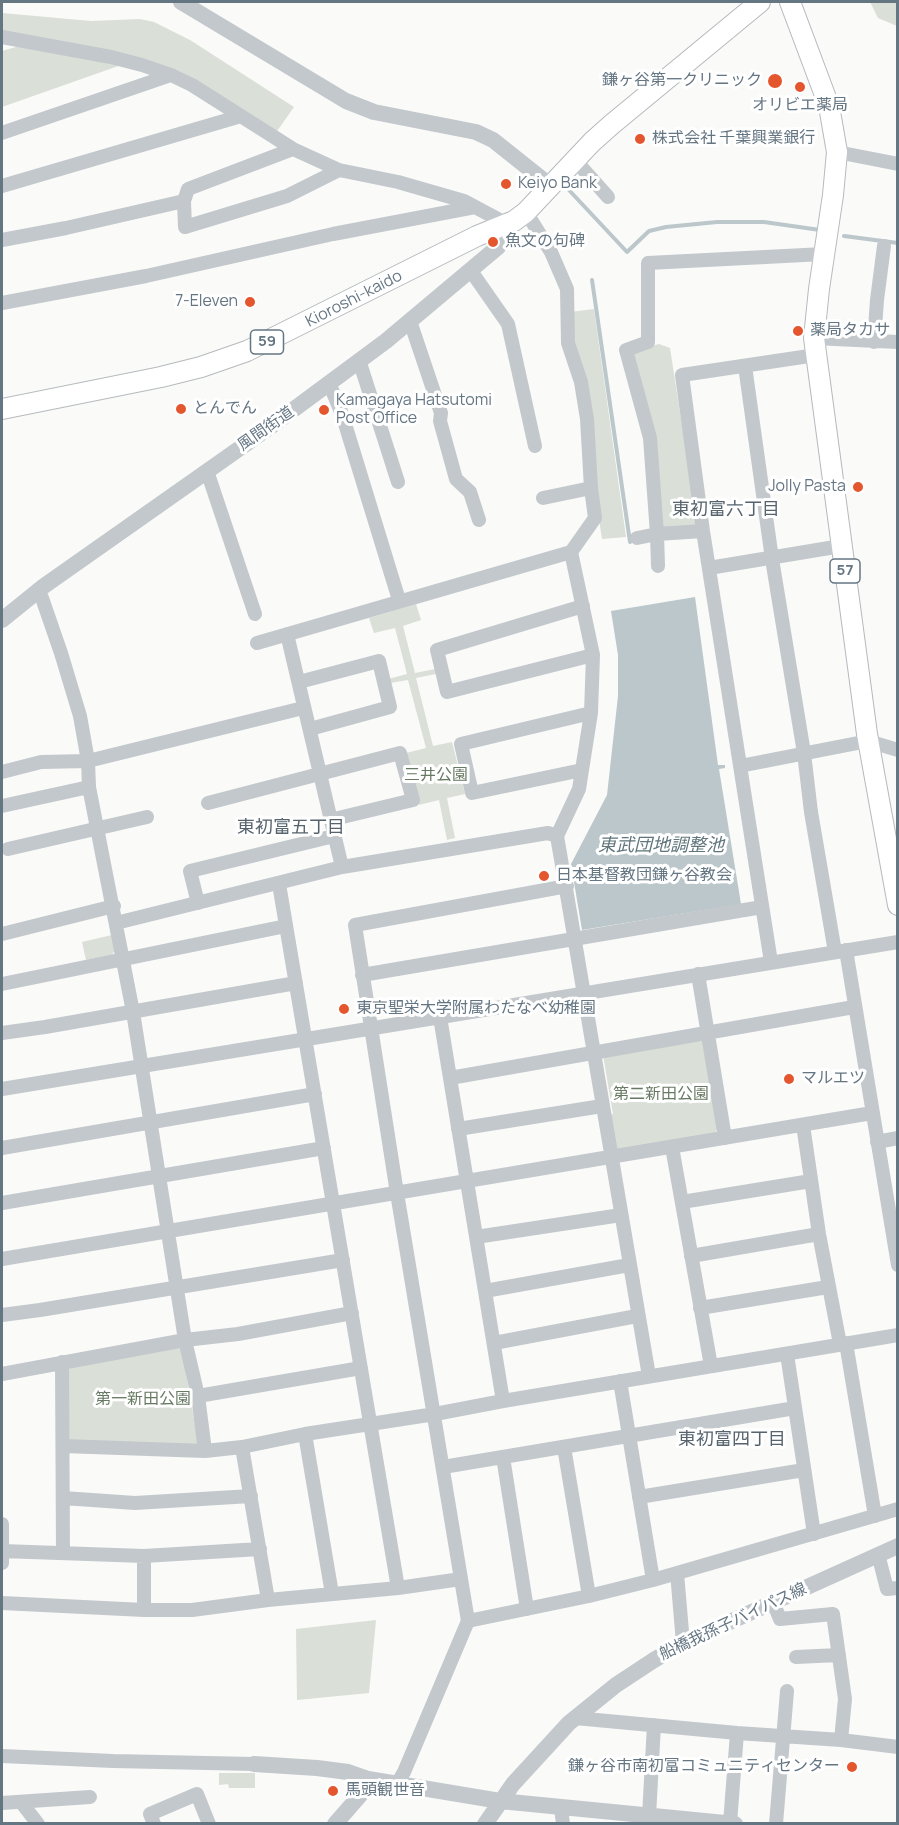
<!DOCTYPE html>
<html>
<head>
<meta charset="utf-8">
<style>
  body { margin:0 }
  #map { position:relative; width:899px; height:1825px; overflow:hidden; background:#fafaf8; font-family:Manrope,sans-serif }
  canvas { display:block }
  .frame { position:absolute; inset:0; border:3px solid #657683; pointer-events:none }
</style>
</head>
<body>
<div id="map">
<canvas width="899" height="1825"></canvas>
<div class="frame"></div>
</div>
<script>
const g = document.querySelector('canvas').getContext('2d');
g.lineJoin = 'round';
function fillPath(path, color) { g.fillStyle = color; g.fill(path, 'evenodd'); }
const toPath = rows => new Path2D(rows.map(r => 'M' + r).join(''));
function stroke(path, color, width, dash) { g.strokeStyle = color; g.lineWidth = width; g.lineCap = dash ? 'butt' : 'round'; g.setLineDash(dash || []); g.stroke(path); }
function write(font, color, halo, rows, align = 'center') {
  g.font = font + ' Manrope,"Noto Sans JP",sans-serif'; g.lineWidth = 6; g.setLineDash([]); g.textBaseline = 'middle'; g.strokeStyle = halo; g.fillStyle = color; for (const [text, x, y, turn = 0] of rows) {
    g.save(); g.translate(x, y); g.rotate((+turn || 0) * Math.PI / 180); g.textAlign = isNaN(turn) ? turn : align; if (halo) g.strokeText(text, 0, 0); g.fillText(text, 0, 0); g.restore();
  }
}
const green = toPath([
  [870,2,897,2,897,26,878,18],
  [2,13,91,21,140,19,154,22,190,40,294,107,275,134,191,81,2,33],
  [26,44,124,64,2,107,2,51],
  [594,309,626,537,602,539,575,362,570,312],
  [659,344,670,348,697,522,693,526,666,529,661,525,632,351],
  [416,604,421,620,403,626,415,673,435,669,436,674,416,678,433,746,452,742,465,794,447,798,455,838,447,840,439,800,419,805,406,753,426,748,408,680,390,683,388,679,407,674,395,628,374,633,369,618],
  [112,935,115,950,112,955,86,960,82,942],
  [700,1039,705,1044,718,1125,716,1132,710,1137,618,1151,614,1148,609,1115,613,1114,603,1055],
  [176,1347,182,1349,198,1443,195,1447,68,1441,66,1370,69,1365],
  [376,1620,369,1693,297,1700,296,1629],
  [219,1773,255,1773,255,1788,229,1788,228,1784,219,1785]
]);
const water = toPath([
  [695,597,718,765,725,765,725,768,719,769,741,904,582,930,571,864,607,795,618,696,618,655,611,611]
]);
const stream = toPath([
  [568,189,627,252,649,231,666,227,717,222,764,222,820,230],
  [844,236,898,243],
  [592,280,630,542]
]);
const minor = toPath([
  [2,37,111,57,142,65,171,75,192,85,293,149,339,170,398,182,464,201,507,224],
  [2,133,171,75],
  [837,152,898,164],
  [575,160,608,197],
  [2,186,241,116],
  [184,201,188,189,293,149],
  [526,212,551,252,567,289,568,343,581,382,587,419,591,488,595,518,571,552],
  [2,240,66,228,184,201,185,227,287,196,339,170],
  [471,271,508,324,535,446],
  [2,303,146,276,333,234,475,207],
  [410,321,441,413,440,421,456,479,470,492,479,520],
  [814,338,898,342],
  [874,342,877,300,884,246],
  [359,360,398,482],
  [745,366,772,559,804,753,811,812,835,952],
  [329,383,342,414,399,600],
  [207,471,255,614],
  [543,498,591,488],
  [637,538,657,534,703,531],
  [658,566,657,534,650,438,626,350,648,342,648,263,824,254],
  [709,568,841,546],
  [37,592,42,598,61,653,80,716,88,761,89,787,133,1012,185,1340,198,1396,205,1451],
  [583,606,437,650,447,692,593,655],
  [287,634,342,867],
  [257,643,571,552,593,655,591,713,579,789,557,836,649,1376],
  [299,682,379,661,390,707,310,729],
  [740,766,868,741,898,750],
  [582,770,472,793,461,744,591,713],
  [2,772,41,762,88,761,303,708],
  [208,803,400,753,413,800,330,820],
  [2,806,89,787],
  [8,849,147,817],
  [279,884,398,1588],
  [198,903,190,871,334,836],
  [116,923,342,867,548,833,557,836],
  [2,934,114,906],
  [846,950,898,1265],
  [771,962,703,531,682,375,816,355],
  [698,974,725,1138],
  [362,975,762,907],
  [2,984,286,926],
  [440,1017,503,1401],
  [2,1033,45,1027,296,983],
  [450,1078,854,1007],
  [2,1089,898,942],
  [803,1125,819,1234,840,1344],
  [458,1129,602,1106],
  [877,1142,898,1138],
  [672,1147,711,1366],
  [2,1148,315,1094],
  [682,1202,811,1181],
  [2,1203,324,1148],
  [476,1237,621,1215],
  [691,1256,819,1234],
  [2,1259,872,1113],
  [485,1291,629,1265],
  [700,1308,828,1287],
  [2,1315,40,1310,343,1260],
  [494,1343,637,1316],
  [846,1343,875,1516],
  [787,1354,814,1534],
  [62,1362,63,1552],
  [2,1374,185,1340,238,1334,352,1313],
  [620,1381,653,1580],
  [198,1396,361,1368],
  [305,1434,332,1594],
  [63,1446,205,1451,242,1447,305,1434,435,1414,503,1401,898,1335],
  [242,1447,268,1600],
  [564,1447,589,1596],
  [503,1457,527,1609],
  [443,1467,795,1408],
  [639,1497,804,1470],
  [63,1498,135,1503,251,1496],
  [2,1524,2,1563],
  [2,1551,144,1556,260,1549],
  [878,1554,887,1589,898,1588],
  [144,1556,144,1610],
  [677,1573,683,1643],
  [773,1602,780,1619,833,1614,845,1699,841,1740],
  [2,1603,144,1610,192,1610,268,1600,398,1588,461,1579],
  [468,1621,397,1193,355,925,567,886],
  [796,1657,839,1655],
  [575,1718,737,1733,841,1740,898,1747],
  [2,1756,113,1761,254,1764],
  [397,1784,404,1772,468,1621,589,1596,653,1580,898,1509],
  [21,1802,38,1824],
  [2,1803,90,1797],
  [561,1808,563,1824],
  [649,1816,654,1725],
  [730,1823,737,1733],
  [154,1824,150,1814,197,1794,209,1824],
  [776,1824,787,1691]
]);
const tertiary = toPath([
  [181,2,346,101,374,112,476,132,493,140,542,179,550,188],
  [2,620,44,586,270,427,386,341,498,247,514,221],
  [254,1764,317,1768,348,1772,368,1779,500,1801,735,1824],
  [335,1824,362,1793,368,1779],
  [485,1824,513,1784,569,1723,616,1685,654,1660,683,1643,898,1546]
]);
const primary = toPath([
  [790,2,829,106,837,152,833,195,819,289,814,338,867,734,898,905],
  [2,409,161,377,201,367,247,351,477,236,514,221,526,212,592,142,611,125,760,2]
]);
const markers = [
  [775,81,8,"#e4572e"],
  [800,87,6,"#e4572e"],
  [640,139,6,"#e4572e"],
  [506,184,6,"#e4572e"],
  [493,242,6,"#e4572e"],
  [250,302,6,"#e4572e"],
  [798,331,6,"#e4572e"],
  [181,409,6,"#e4572e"],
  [324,410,6,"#e4572e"],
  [858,487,6,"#e4572e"],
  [544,876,6,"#e4572e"],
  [344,1009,6,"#e4572e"],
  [789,1079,6,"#e4572e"],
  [852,1767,6,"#e4572e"],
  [333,1791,6,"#e4572e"]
];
const shields = [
  [267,342,33],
  [845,571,30]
];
const shieldNames = [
  ["59",267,342],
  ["57",845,571]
];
const poiNames = [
  ["鎌ヶ谷第一クリニック",762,81,"right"],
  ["オリビエ薬局",800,106,"center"],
  ["株式会社 千葉興業銀行",652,139],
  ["Keiyo Bank",518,184],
  ["魚文の句碑",505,242],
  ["7-Eleven",238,302,"right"],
  ["薬局タカサ",810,331],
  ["Kamagaya Hatsutomi",336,401],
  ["Post Office",336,419],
  ["とんでん",193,409],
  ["Jolly Pasta",846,487,"right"],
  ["日本基督教団鎌ヶ谷教会",556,876],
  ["東京聖栄大学附属わたなべ幼稚園",356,1009],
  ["マルエツ",801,1079],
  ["鎌ヶ谷市南初富コミュニティセンター",840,1767,"right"],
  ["馬頭観世音",345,1791]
];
const streetNames = [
  ["Kioroshi-kaido",354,299,-27],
  ["風間街道",266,429,-35],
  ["船橋我孫子バイパス線",733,1622,-25]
];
const parkNames = [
  ["三井公園",436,776],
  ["第二新田公園",661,1095],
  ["第一新田公園",143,1400]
];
const neighbourhoodNames = [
  ["東初富六丁目",726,510],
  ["東初富五丁目",291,828],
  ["東初富四丁目",732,1440]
];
const waterNames = [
  ["東武団地調整池",661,846]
];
fillPath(green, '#dadfd7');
fillPath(water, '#bbc7cb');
stroke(stream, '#bbc7cb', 4);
stroke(primary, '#b5babe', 22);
stroke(minor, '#c3c8cc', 14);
stroke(tertiary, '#c3c8cc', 16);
stroke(primary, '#fff', 20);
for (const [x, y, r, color] of markers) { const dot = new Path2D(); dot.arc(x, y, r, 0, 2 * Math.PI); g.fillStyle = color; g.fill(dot); stroke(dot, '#fff', 2); }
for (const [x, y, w] of shields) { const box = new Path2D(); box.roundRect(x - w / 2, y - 12, w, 24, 4.5); g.fillStyle = '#fff'; g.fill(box); stroke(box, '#657683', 1.5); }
write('bold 15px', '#657683', null, shieldNames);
write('16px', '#657683', '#fff', poiNames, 'left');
write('16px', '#657683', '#fff', streetNames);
write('16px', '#687a64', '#fff', parkNames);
write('18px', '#57646e', '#fff', neighbourhoodNames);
write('italic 18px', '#60757c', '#fff', waterNames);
</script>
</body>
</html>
